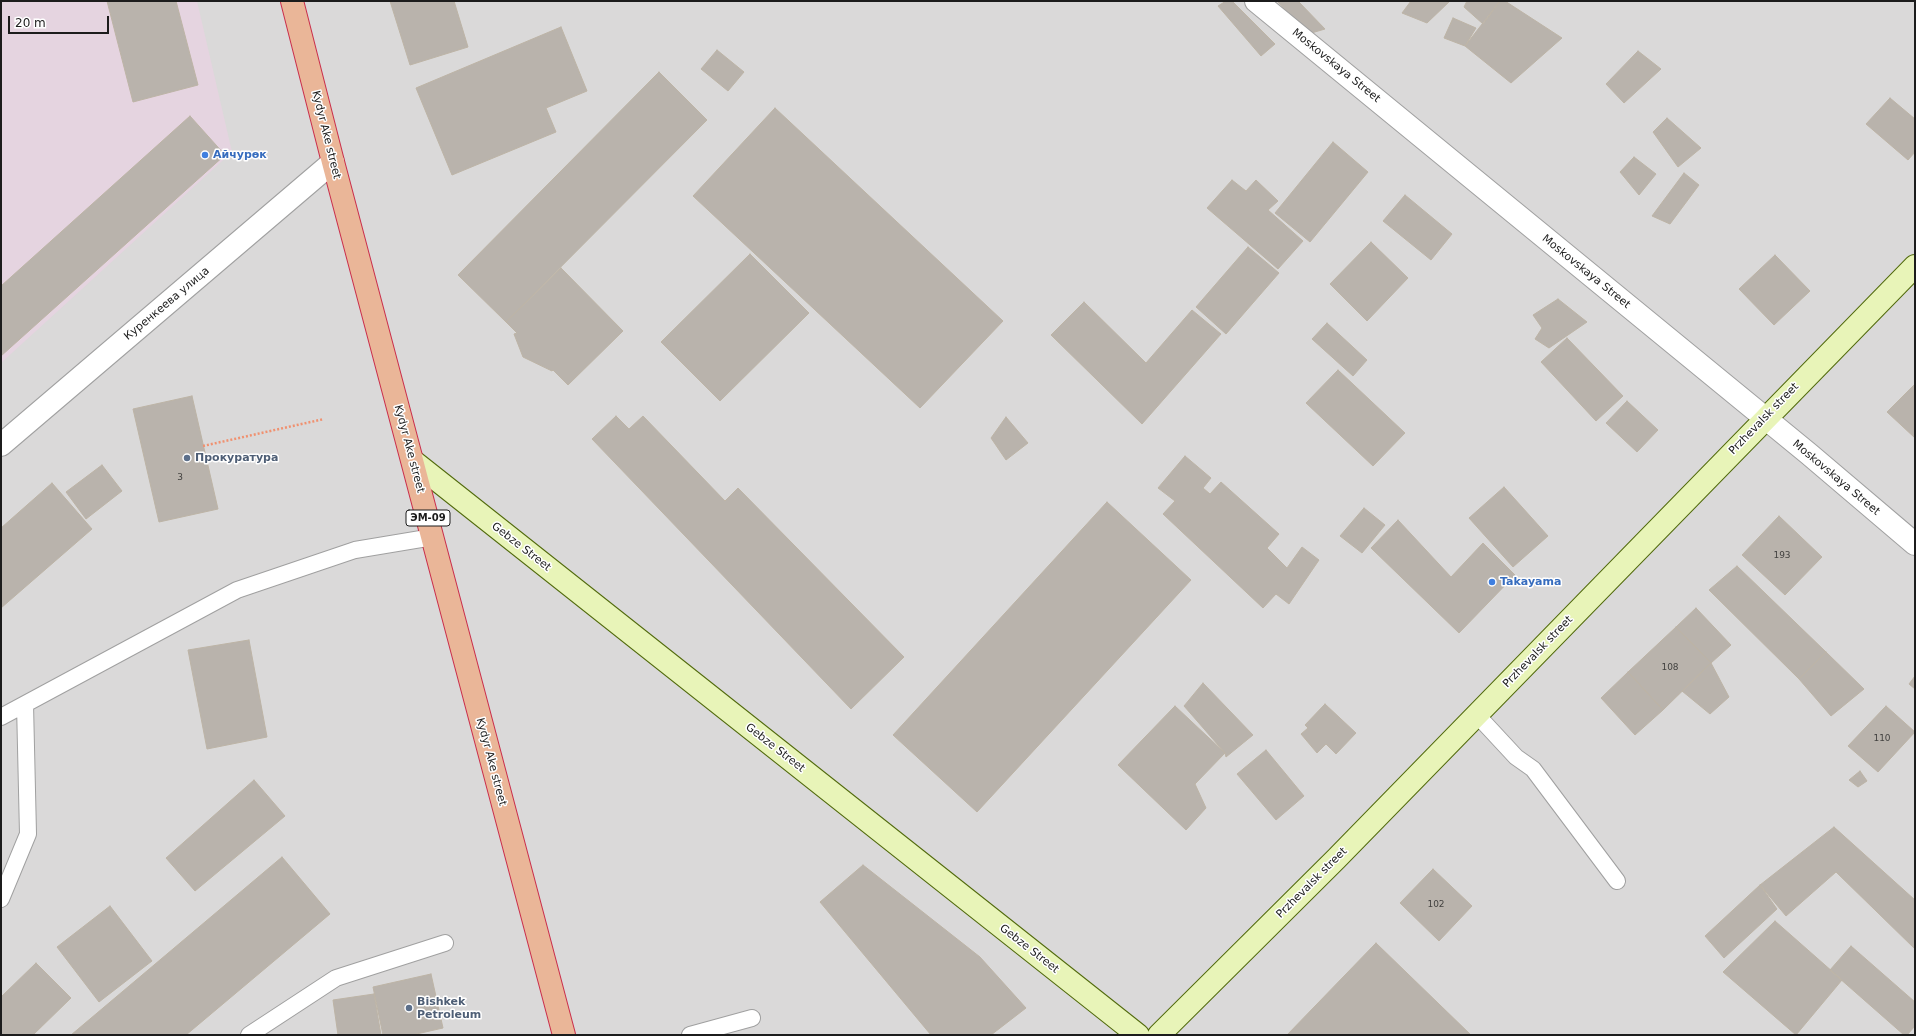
<!DOCTYPE html>
<html>
<head>
<meta charset="utf-8">
<style>
  body { margin:0 }
  #map { position:relative; width:1916px; height:1036px; overflow:hidden; background:#edebe2; font-family:"DejaVu Sans",sans-serif }
  canvas { display:block }
  .frame { position:absolute; inset:0; border:2px solid #1c1c1c; pointer-events:none }
  .scale { position:absolute; left:8px; top:16px; width:101px; height:18px; box-sizing:border-box; border:2px solid #1c1c1c; border-top:0; padding-left:5px; font-size:12px; line-height:14px; white-space:nowrap; color:#1c1c1c; -webkit-text-stroke:3px #fff; paint-order:stroke }
</style>
</head>
<body>
<div id="map">
<canvas width="1916" height="1036"></canvas>
<div class="frame"></div>
<div class="scale">20 m</div>
</div>
<script>
const g = document.querySelector('canvas').getContext('2d');
g.lineJoin = 'round';
function fillPath(path, color) { g.fillStyle = color; g.fill(path, 'evenodd'); }
const toPath = rows => new Path2D(rows.map(r => 'M' + r).join(''));
function stroke(path, color, width, dash) { g.strokeStyle = color; g.lineWidth = width; g.lineCap = dash ? 'butt' : 'round'; g.setLineDash(dash || []); g.stroke(path); }
function write(font, color, halo, rows, align = 'center') {
  g.font = font + ' "DejaVu Sans",sans-serif'; g.lineWidth = 3; g.setLineDash([]); g.textBaseline = 'middle'; g.strokeStyle = halo; g.fillStyle = color; for (const [text, x, y, turn = 0] of rows) {
    g.save(); g.translate(x, y); g.rotate((+turn || 0) * Math.PI / 180); g.textAlign = isNaN(turn) ? turn : align; if (halo) g.strokeText(text, 0, 0); g.fillText(text, 0, 0); g.restore();
  }
}
const residential = toPath([
  [1,1,1915,1,1915,1035,1,1035]
]);
const industrial = toPath([
  [1,1,197,1,232,152,1,363]
]);
const building = toPath([
  [107,1,176,1,198,85,133,102,107,1],
  [390,1,454,1,468,47,410,65,390,1],
  [1226,1,1232,1,1275,44,1261,56,1218,6,1226,1],
  [1277,1,1298,1,1325,29,1308,34,1277,1],
  [1411,1,1450,1,1427,23,1402,13,1411,1],
  [1467,1,1500,1,1483,24,1464,7,1467,1],
  [1500,1,1505,1,1562,38,1511,83,1465,46,1500,1],
  [1453,18,1476,28,1465,46,1444,38,1453,18],
  [561,27,587,91,546,108,556,132,452,175,416,88,561,27],
  [717,50,744,72,728,91,701,69,717,50],
  [1638,51,1661,69,1624,103,1606,84,1638,51],
  [659,72,707,120,506,322,458,275,659,72],
  [1890,98,1915,119,1915,152,1908,160,1866,124,1890,98],
  [775,108,1003,321,920,408,693,196,775,108],
  [190,116,225,155,1,356,1,286,190,116],
  [1667,118,1701,148,1678,167,1653,132,1667,118],
  [1333,142,1368,172,1310,242,1275,213,1333,142],
  [1634,157,1656,174,1639,195,1620,172,1634,157],
  [1684,173,1699,185,1670,224,1652,216,1684,173],
  [1232,180,1246,191,1256,180,1278,201,1268,210,1303,241,1278,269,1207,208,1232,180],
  [1405,195,1452,234,1431,260,1383,221,1405,195],
  [1371,242,1408,278,1367,321,1330,284,1371,242],
  [1248,247,1279,273,1226,334,1196,307,1248,247],
  [750,254,809,313,720,401,661,342,750,254],
  [1775,255,1810,291,1774,325,1739,289,1775,255],
  [561,268,623,331,568,385,553,370,552,371,523,357,514,334,517,333,506,322,561,268],
  [1558,299,1587,322,1549,348,1535,339,1542,328,1533,315,1558,299],
  [1084,302,1146,363,1192,310,1221,334,1142,424,1051,335,1084,302],
  [1327,323,1367,360,1353,376,1312,339,1327,323],
  [1567,338,1623,396,1596,421,1541,362,1567,338],
  [1338,370,1405,433,1373,466,1306,403,1338,370],
  [1915,384,1915,438,1887,412,1915,384],
  [192,396,218,509,159,522,133,409,192,396],
  [1627,401,1658,430,1637,452,1606,423,1627,401],
  [616,416,629,429,643,416,725,501,738,488,904,657,851,709,592,439,616,416],
  [1006,417,1028,443,1006,460,991,438,1006,417],
  [1185,456,1211,478,1203,488,1210,494,1221,482,1279,534,1267,548,1287,568,1302,547,1319,560,1289,604,1276,594,1263,608,1163,514,1175,501,1158,488,1185,456],
  [102,465,122,491,86,519,66,492,102,465],
  [52,483,92,529,1,608,1,528,52,483],
  [1504,487,1548,536,1513,567,1469,518,1504,487],
  [1107,502,1191,580,977,812,893,735,1107,502],
  [1364,508,1385,525,1362,553,1340,536,1364,508],
  [1779,516,1822,557,1785,595,1742,555,1779,516],
  [1398,520,1451,577,1483,543,1515,575,1459,633,1371,548,1398,520],
  [1737,566,1826,652,1799,679,1709,590,1737,566],
  [1696,608,1731,645,1711,663,1676,627,1696,608],
  [1676,627,1711,663,1663,710,1628,672,1676,627],
  [249,640,267,737,207,749,188,650,249,640],
  [1826,652,1864,689,1831,716,1799,679,1826,652],
  [1711,663,1729,697,1710,714,1682,691,1711,663],
  [1628,672,1663,710,1635,735,1601,698,1628,672],
  [1915,676,1915,689,1909,684,1915,676],
  [1203,683,1253,735,1226,757,1225,753,1184,706,1203,683],
  [1325,704,1356,733,1336,754,1326,744,1317,753,1301,734,1308,728,1305,725,1325,704],
  [1175,706,1225,753,1195,784,1206,808,1186,830,1118,765,1175,706],
  [1886,706,1915,732,1878,772,1848,746,1886,706],
  [1266,750,1304,796,1276,820,1237,774,1266,750],
  [1860,771,1867,781,1858,787,1849,780,1860,771],
  [254,780,285,816,195,891,166,858,254,780],
  [1834,827,1915,900,1915,949,1836,872,1786,916,1760,885,1834,827],
  [282,857,330,914,186,1035,71,1035,282,857],
  [863,865,980,957,1026,1008,991,1035,931,1035,820,902,863,865],
  [1433,869,1472,906,1439,941,1400,903,1433,869],
  [1760,885,1777,909,1724,958,1705,936,1760,885],
  [110,906,152,961,99,1002,57,947,110,906],
  [1775,921,1842,980,1796,1035,1723,972,1775,921],
  [1376,943,1471,1035,1287,1035,1376,943],
  [1851,946,1915,1002,1915,1026,1907,1035,1904,1035,1830,970,1851,946],
  [36,963,71,998,33,1035,1,1035,1,997,36,963],
  [431,974,443,1028,412,1035,383,1035,373,987,431,974],
  [374,994,381,1035,338,1035,333,1000,374,994]
]);
const path = toPath([
  [203,446,324,419]
]);
const service = toPath([
  [1477,715,1516,757,1533,769,1617,881],
  [1,717,237,590,355,550,433,537],
  [1,899,28,834,25,704],
  [249,1035,336,978,445,943],
  [690,1035,752,1018]
]);
const minor = toPath([
  [1256,1,1809,454,1915,544],
  [1,445,333,162]
]);
const secondary = toPath([
  [413,461,1138,1035],
  [1159,1035,1336,859,1915,266]
]);
const trunk = toPath([
  [292,1,333,162,564,1035]
]);
const markers = [
  [205,155,4,"#3f7fe0"],
  [187,458,4,"#5c6f8a"],
  [1492,582,4,"#3f7fe0"],
  [409,1008,4,"#5c6f8a"]
];
const numberNames = [
  ["3",180,478],
  ["193",1782,556],
  ["108",1670,668],
  ["110",1882,739],
  ["102",1436,905]
];
const shields = [
  [428,518,44]
];
const shieldNames = [
  ["ЭМ-09",428,518]
];
const streetNames = [
  ["Moskovskaya Street",1336,66,39],
  ["Kydyr Ake street",326,135,76],
  ["Moskovskaya Street",1586,272,39],
  ["Куренкеева улица",167,304,-40],
  ["Przhevalsk street",1764,419,-46],
  ["Kydyr Ake street",409,449,75],
  ["Moskovskaya Street",1836,478,40],
  ["Gebze Street",521,547,38],
  ["Przhevalsk street",1538,652,-46],
  ["Gebze Street",775,748,38],
  ["Kydyr Ake street",491,762,75],
  ["Przhevalsk street",1312,883,-45],
  ["Gebze Street",1029,949,38]
];
const shopNames = [
  ["Айчурөк",213,155],
  ["Takayama",1500,582]
];
const serviceNames = [
  ["Прокуратура",195,458],
  ["Bishkek",417,1002],
  ["Petroleum",417,1015]
];
fillPath(residential, '#dad9d9');
fillPath(industrial, '#e5d4e0');
fillPath(building, '#b9b3ac');
stroke(building, '#bdb4a6', 1);
stroke(service, '#a0a0a0', 18);
stroke(minor, '#a0a0a0', 24);
stroke(secondary, '#516a0c', 24);
stroke(trunk, '#ca2f4c', 24);
stroke(path, '#f09170', 2.5, [2, 2]);
stroke(service, '#fff', 16);
stroke(minor, '#fff', 22);
stroke(secondary, '#e8f4b8', 22);
stroke(trunk, '#eab698', 22);
for (const [x, y, r, color] of markers) { const dot = new Path2D(); dot.arc(x, y, r, 0, 2 * Math.PI); g.fillStyle = color; g.fill(dot); stroke(dot, '#fff', 1.5); }
write('9px', '#434240', null, numberNames);
for (const [x, y, w] of shields) { const box = new Path2D(); box.roundRect(x - w / 2, y - 8, w, 16, 3); g.fillStyle = '#fff'; g.fill(box); stroke(box, '#1c1c1c', 1); }
write('bold 10px', '#1c1c1c', null, shieldNames);
write('11px', '#1c1c1c', '#fff', streetNames);
write('bold 11px', '#366cbe', '#fff', shopNames, 'left');
write('bold 11px', '#4e5e75', '#fff', serviceNames, 'left');
</script>
</body>
</html>
